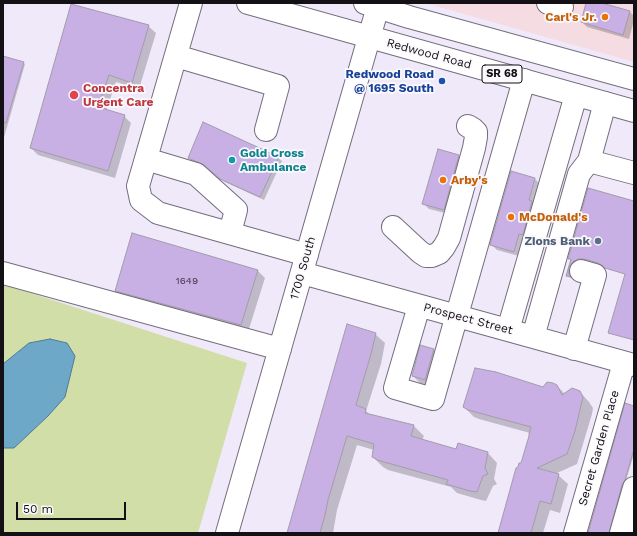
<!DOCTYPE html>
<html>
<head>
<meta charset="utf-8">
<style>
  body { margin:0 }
  #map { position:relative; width:637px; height:536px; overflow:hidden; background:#f0e9fa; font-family:"Work Sans",sans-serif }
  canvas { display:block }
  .frame { position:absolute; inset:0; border:4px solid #131016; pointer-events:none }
  .scale { position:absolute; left:16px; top:502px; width:110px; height:18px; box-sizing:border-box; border:2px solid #131016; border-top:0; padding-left:5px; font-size:12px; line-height:14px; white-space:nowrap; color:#131016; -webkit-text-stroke:3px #fbf9fc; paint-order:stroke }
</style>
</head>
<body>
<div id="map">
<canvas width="637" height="536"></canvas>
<div class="frame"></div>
<div class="scale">50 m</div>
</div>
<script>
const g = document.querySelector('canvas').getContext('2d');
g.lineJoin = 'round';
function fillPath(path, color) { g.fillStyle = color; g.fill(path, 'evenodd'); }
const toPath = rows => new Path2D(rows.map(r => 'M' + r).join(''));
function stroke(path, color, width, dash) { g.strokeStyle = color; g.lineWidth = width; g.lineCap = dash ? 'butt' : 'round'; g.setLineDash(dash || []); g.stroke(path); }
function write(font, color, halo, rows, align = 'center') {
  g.font = font + ' "Work Sans",sans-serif'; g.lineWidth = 3.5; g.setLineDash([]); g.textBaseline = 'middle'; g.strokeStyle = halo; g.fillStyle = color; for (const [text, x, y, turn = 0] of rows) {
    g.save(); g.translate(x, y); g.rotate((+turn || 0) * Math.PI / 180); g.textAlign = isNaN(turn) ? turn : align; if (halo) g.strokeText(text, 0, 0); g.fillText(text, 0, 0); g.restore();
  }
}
const industrial = toPath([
  [425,3,634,3,634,62]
]);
const green = toPath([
  [3,284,247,363,198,533,3,533]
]);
const water = toPath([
  [50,339,67,343,75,356,65,397,48,416,14,448,3,448,3,364,29,343,50,339]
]);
const shadow = toPath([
  [587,3,599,3,630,12,634,16,634,20,629,39,587,27,582,22],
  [148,26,156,33,139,89,116,82,106,111,124,116,131,123,115,178,38,155,31,148],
  [3,57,25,64,3,141],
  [459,156,464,161,449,214,429,209,423,203],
  [189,158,278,158,282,161,264,200,225,182,209,168,192,162],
  [535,179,540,184,519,256,497,250,492,245],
  [634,202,634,340,610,332,626,274,608,269,601,264,587,260,580,260,574,263,570,269,571,278,568,276,572,260,569,258],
  [133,234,258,271,265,278,248,332,124,298,116,291],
  [375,334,385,343,381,364,366,411,370,415,414,426,424,436,422,440,457,450,488,453,497,463,494,479,497,484,493,486,486,501,481,500,457,493,451,487,388,470,383,467,373,457,374,450,357,445,337,510,333,533,288,533],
  [421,347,434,350,441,357,432,386,420,383,413,376],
  [557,386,565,394,579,391,589,402,593,408,592,414,577,464,555,474,558,475,568,484,560,513,550,510,543,533,498,533,521,464,530,433,479,419,474,417,464,407],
  [634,407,634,454,610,533,589,533]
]);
const building = toPath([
  [586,3,602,3,630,11,623,35,581,22,586,3],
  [71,4,149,25,132,83,109,75,98,107,125,115,108,171,30,148,71,4],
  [3,56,24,62,6,123,3,122,3,56],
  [203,122,279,157,260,197,220,179,204,165,188,158,203,122],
  [438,149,459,155,444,210,422,204,438,149],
  [511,171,535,178,529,200,532,201,523,235,519,234,514,252,490,245,511,171],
  [588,188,634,201,634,340,608,333,625,274,605,268,598,263,584,259,578,259,573,262,569,267,569,274,571,277,566,276,571,259,568,259,588,188],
  [132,233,258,270,241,325,115,291,132,233],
  [347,324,376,333,371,354,356,405,366,409,365,413,414,425,411,436,456,449,458,443,488,452,485,468,488,474,483,476,477,492,470,491,446,484,448,480,377,460,376,459,372,457,374,444,347,436,328,500,325,515,320,533,287,533,347,324],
  [420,345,434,349,425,380,412,376,420,345],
  [475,368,496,372,543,387,547,382,553,383,557,385,562,395,572,388,580,391,583,397,575,431,567,454,537,468,559,474,551,504,540,501,531,533,498,533,516,468,518,467,519,463,521,463,529,436,529,434,531,427,468,410,463,407,475,368],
  [625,403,634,406,634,449,625,480,622,485,609,533,588,533,625,403]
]);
const minor = toPath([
  [191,3,138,186,141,200,158,213,307,255],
  [548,3,562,7],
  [176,56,278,86,266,130],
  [605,103,589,161,634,173],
  [146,159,196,174,236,210,230,233],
  [393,227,420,252,426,256,432,256,439,253,444,247,449,238,474,148,476,137,476,132,473,129,468,126],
  [3,273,280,349],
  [302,273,634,365],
  [419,306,395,388,433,399,524,80],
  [508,330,576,95],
  [533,337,579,174,589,161],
  [574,349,595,275,581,271],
  [227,533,379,3],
  [575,533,624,363],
  [621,533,634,488]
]);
const major = toPath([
  [248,3,634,111],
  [365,3,409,17,634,79]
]);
const markers = [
  [605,17,4,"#e8710a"],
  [442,81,4,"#1a4fb4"],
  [74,95,5,"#e0444e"],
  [232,160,4,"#0f9aa8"],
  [443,180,4,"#e8710a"],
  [511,217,4,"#e8710a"],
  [598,241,4,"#5c6f8a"]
];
const numberNames = [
  ["1649",187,281]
];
const shields = [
  [502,74,40]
];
const shieldNames = [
  ["SR 68",502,74]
];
const foodNames = [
  ["Carl's Jr.",597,17,"right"],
  ["Arby's",451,180],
  ["McDonald's",519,217]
];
const streetNames = [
  ["Redwood Road",429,54,15],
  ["1700 South",303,268,-74],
  ["Prospect Street",468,319,15],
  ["Secret Garden Place",599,448,-74]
];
const transitNames = [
  ["Redwood Road",434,74],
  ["@ 1695 South",434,88]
];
const healthNames = [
  ["Concentra",83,88],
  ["Urgent Care",83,102]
];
const cultureNames = [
  ["Gold Cross",240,153],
  ["Ambulance",240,167]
];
const serviceNames = [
  ["Zions Bank",590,241]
];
fillPath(industrial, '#f5dbe2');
fillPath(green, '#d2dea7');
fillPath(water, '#6ea8c9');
stroke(water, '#537a93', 1);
fillPath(shadow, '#0003');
fillPath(building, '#c8afe4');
stroke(building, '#a29baa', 1);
stroke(minor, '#746d7c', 24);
stroke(major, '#746d7c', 24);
stroke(minor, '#fff', 22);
stroke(major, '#fff', 22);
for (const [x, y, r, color] of markers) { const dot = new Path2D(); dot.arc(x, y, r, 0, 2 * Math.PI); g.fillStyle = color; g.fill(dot); stroke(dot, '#fbf9fc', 1.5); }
write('10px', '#40384a', null, numberNames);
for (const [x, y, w] of shields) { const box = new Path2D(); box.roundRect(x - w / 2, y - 9, w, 18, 3); g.fillStyle = '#fbf9fc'; g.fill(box); stroke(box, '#131016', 1); }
write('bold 11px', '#131016', null, shieldNames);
write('bold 12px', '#c56008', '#fbf9fc', foodNames, 'left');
write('12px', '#131016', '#fbf9fc', streetNames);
write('bold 12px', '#164399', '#fbf9fc', transitNames, 'right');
write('bold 12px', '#be3a42', '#fbf9fc', healthNames, 'left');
write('bold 12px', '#0d838f', '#fbf9fc', cultureNames, 'left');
write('bold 12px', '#4e5e75', '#fbf9fc', serviceNames, 'right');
</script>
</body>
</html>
